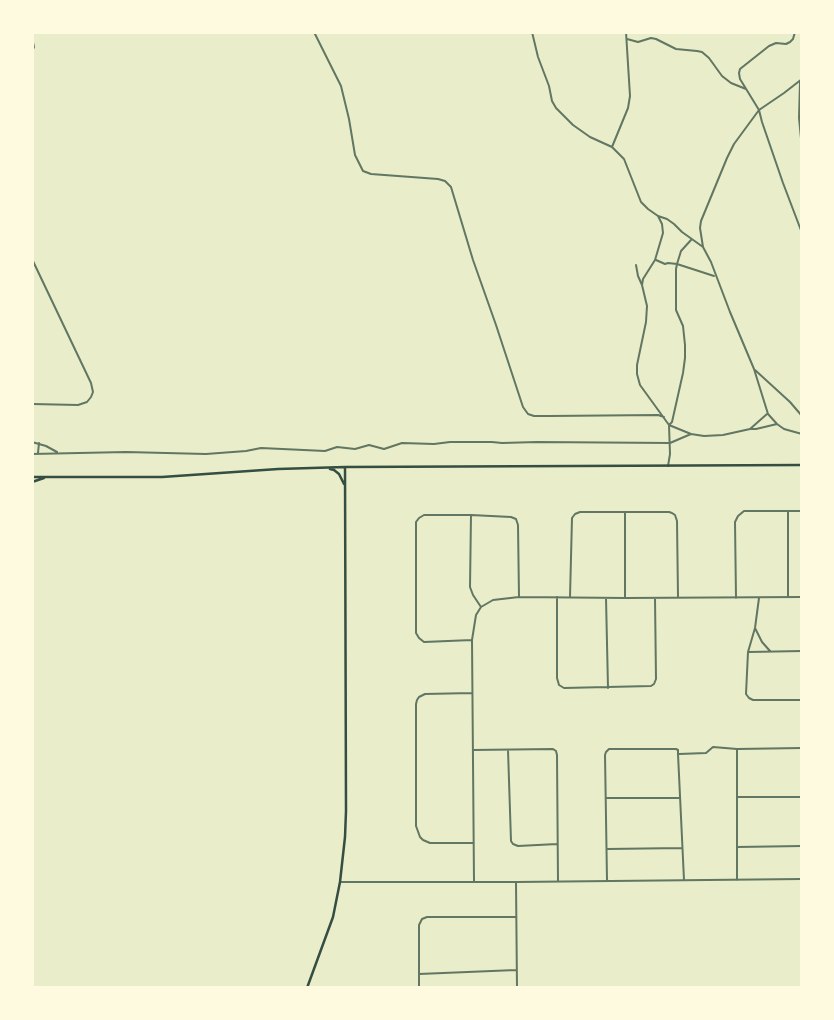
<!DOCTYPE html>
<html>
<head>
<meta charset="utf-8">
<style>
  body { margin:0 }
  #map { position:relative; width:834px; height:1020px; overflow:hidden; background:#e9edc9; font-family:Commissioner,sans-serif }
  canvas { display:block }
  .frame { position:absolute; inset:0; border:34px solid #fefae0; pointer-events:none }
</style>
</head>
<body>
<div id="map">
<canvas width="834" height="1020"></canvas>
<div class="frame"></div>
</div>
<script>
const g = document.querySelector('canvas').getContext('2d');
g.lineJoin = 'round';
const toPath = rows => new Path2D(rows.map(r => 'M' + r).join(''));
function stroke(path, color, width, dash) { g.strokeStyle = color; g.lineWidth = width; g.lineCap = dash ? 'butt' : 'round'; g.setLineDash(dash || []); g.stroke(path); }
const minor = toPath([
  [314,32,341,86,349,119,355,155,363,171,371,174,438,179,445,181,451,187,473,260,496,325,523,407,528,414,534,416,549,416,658,415,664,417],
  [532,32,538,57,549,86,552,101,556,108,573,125,590,137,612,147,624,159,641,202,648,209,658,216,662,224,663,233,655,260,643,279,642,285,647,306,646,322,637,365,637,374,640,385,669,425,670,454,668,466],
  [795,32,793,39,790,42,786,44,776,43,769,46,740,69,739,73,740,79,759,110,734,144,727,158,701,221,700,228,703,247,711,262,730,312,754,369,768,414,777,424,784,429,802,434],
  [32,38,34,47,32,52],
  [627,39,638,42,651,38,656,39,676,49,697,51,702,52,709,58,722,76,731,83,746,89],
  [802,79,784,93,759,110,762,122,783,183,802,233],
  [800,82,799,118,802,149],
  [612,147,628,108,630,96,626,32],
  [658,216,667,219,674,224,682,232,703,247],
  [691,240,681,251,677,264,714,276],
  [32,259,91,383,93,392,91,397,87,402,78,405,32,404],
  [656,260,665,264,668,263,677,264,676,269,676,310,683,326,685,345,685,358,683,373,672,422,669,425,691,434,704,436,723,435,750,429,756,429,777,424],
  [636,265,638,276,642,285],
  [755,370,790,402,802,416],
  [750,429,767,414],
  [32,442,46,446,57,452],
  [38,453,39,443],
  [32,454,126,452,206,454,246,451,261,448,325,451,337,447,355,449,369,445,384,449,402,443,434,444,450,442,492,442,502,443,537,442,670,443,691,434],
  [788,512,788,597],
  [471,515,470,587,473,595,481,607],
  [557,597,557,678,559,685,564,688,651,686,654,684,656,679,655,598],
  [570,597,572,518,575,514,580,512,669,512,672,513,675,515,677,521,678,597],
  [625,597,625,512],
  [606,598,608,688],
  [736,598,735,522,738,516,744,511,802,511],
  [759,598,755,628,748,652,746,694,749,698,753,700,802,700],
  [755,628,762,642,770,651],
  [472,640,424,642,419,638,416,633,416,522,419,518,424,515,471,515,511,517,516,519,518,525,519,597],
  [749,652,802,651],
  [472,693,425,694,419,697,417,700,416,704,416,826,420,837,423,840,430,843,473,843],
  [473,750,553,749,556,751,557,755,558,881],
  [508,750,511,841,513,844,518,846,557,844],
  [679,754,706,753,713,747,737,749],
  [737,797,802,797],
  [606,798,680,798],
  [737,847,802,846],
  [607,849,682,848],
  [607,880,605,755,606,752,609,749,676,749,678,750,678,754,684,880],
  [737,880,737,749,802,748],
  [340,882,516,882,802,879],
  [474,882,472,640,476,615,481,607,493,600,519,597,625,598,802,597],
  [516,882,517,988],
  [419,974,516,970],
  [419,988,419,925,422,919,427,917,516,917]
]);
const secondary = toPath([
  [330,469,334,470,339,474,344,484],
  [32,477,162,477,278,469,345,467,802,465],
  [32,482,44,478],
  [307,988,333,917,340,882,345,837,346,811,345,467]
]);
stroke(minor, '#617663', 2);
stroke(secondary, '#344e41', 2.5);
</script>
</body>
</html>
